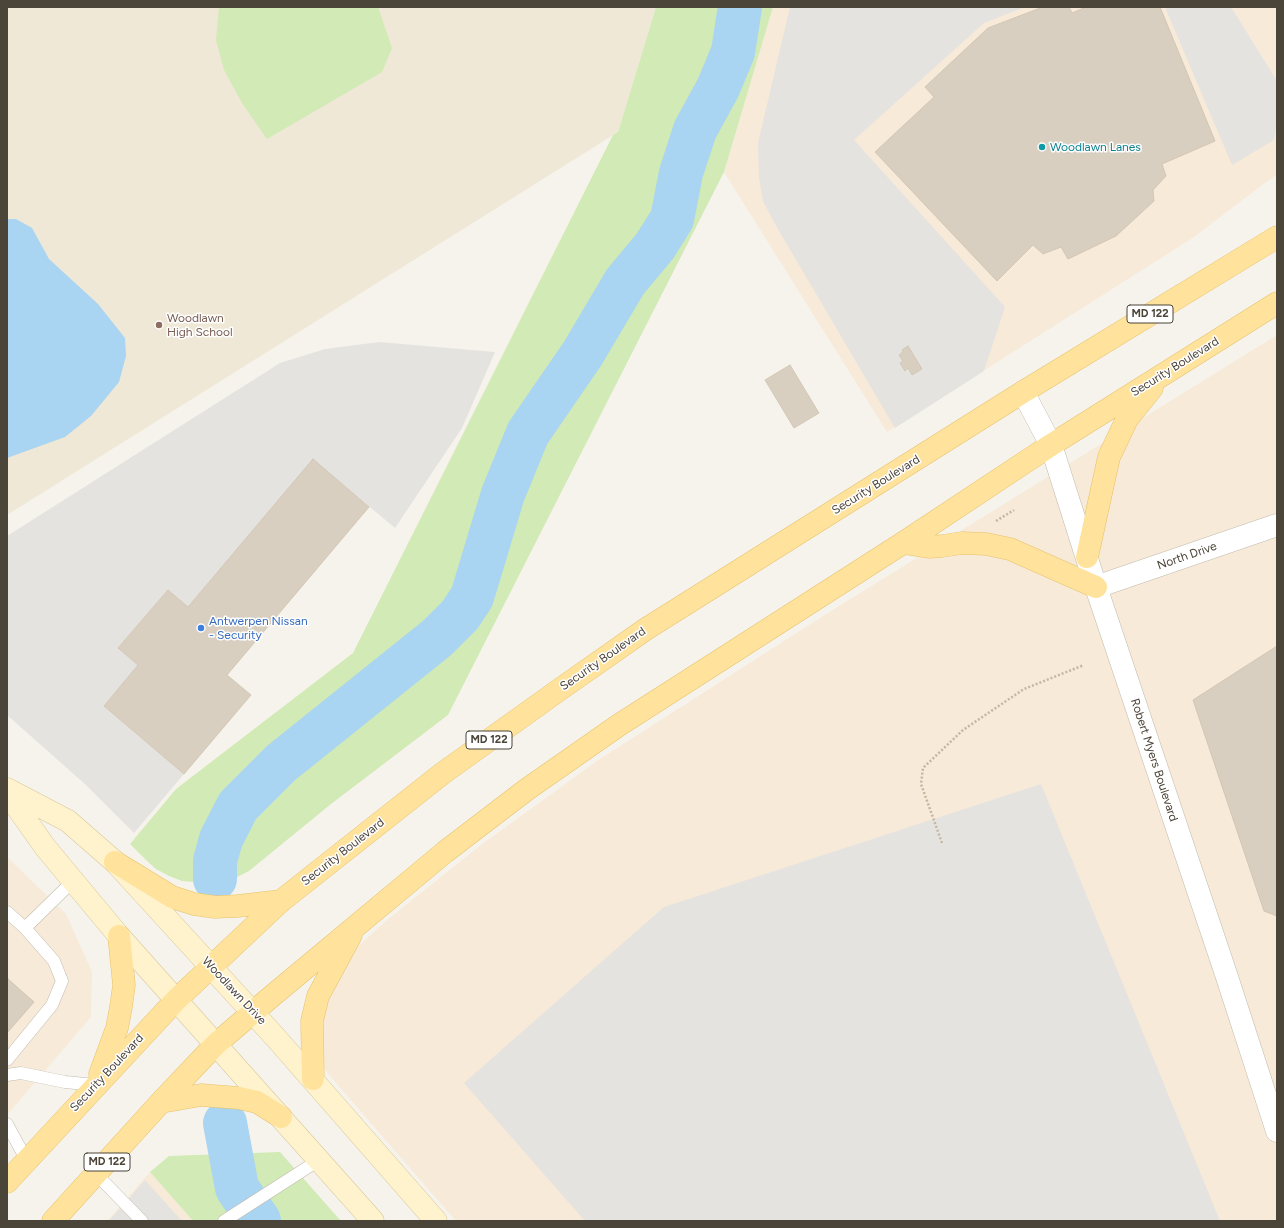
<!DOCTYPE html>
<html>
<head>
<meta charset="utf-8">
<style>
  body { margin:0 }
  #map { position:relative; width:1284px; height:1228px; overflow:hidden; background:#f6f3ec; font-family:Figtree,sans-serif }
  canvas { display:block }
  .frame { position:absolute; inset:0; border:8px solid #4b4439; pointer-events:none }
</style>
</head>
<body>
<div id="map">
<canvas width="1284" height="1228"></canvas>
<div class="frame"></div>
</div>
<script>
const g = document.querySelector('canvas').getContext('2d');
g.lineJoin = 'round';
function fillPath(path, color) { g.fillStyle = color; g.fill(path, 'evenodd'); }
const toPath = rows => new Path2D(rows.map(r => 'M' + r).join(''));
function stroke(path, color, width, dash) { g.strokeStyle = color; g.lineWidth = width; g.lineCap = dash ? 'butt' : 'round'; g.setLineDash(dash || []); g.stroke(path); }
function write(font, color, halo, rows, align = 'center') {
  g.font = font + ' Figtree,sans-serif'; g.lineWidth = 3; g.setLineDash([]); g.textBaseline = 'middle'; g.strokeStyle = halo; g.fillStyle = color; for (const [text, x, y, turn = 0] of rows) {
    g.save(); g.translate(x, y); g.rotate((+turn || 0) * Math.PI / 180); g.textAlign = isNaN(turn) ? turn : align; if (halo) g.strokeText(text, 0, 0); g.fillText(text, 0, 0); g.restore();
  }
}
const commercial = toPath([
  [773,7,1277,7,1277,174,1191,239,887,432,724,172],
  [1277,335,1277,1221,456,1221,329,1075,323,1066,317,1022,346,957,386,921,481,845,597,761,823,616],
  [7,857,66,914,92,972,91,1017,7,1115],
  [150,1172,193,1221,107,1221]
]);
const education = toPath([
  [7,7,656,7,618,132,7,515]
]);
const green = toPath([
  [219,7,378,7,392,48,382,72,267,139,242,103,224,70,216,40],
  [656,7,773,7,724,172,448,715,331,804,249,871,237,877,209,883,182,881,169,876,156,869,146,860,130,844,176,789,353,653,613,135,618,132],
  [280,1152,341,1221,193,1221,150,1172,169,1156]
]);
const parking = toPath([
  [790,7,1025,7,984,23,854,140,1005,307,984,371,895,428,775,224,763,201,759,178,758,143],
  [1165,7,1231,7,1277,81,1277,120,1274,140,1232,165],
  [379,342,495,352,462,428,395,528,313,460,188,607,168,590,118,648,138,665,104,706,184,774,134,833,86,785,7,715,7,536,280,363,325,349],
  [1041,784,1220,1221,585,1221,464,1083,664,907],
  [145,1180,182,1221,109,1221]
]);
const water = toPath([
  [7,219,16,219,32,228,49,259,98,304,125,338,126,356,119,382,91,416,65,437,7,458]
]);
const river = toPath([
  [215,879,215,861,221,839,238,806,281,763,437,638,460,615,472,597,503,494,528,433,583,353,625,282,655,246,672,219,681,173,695,130,718,88,733,52,740,7],
  [225,1123,237,1188,259,1221]
]);
const building = toPath([
  [1043,7,1069,7,1072,13,1086,7,1160,7,1215,141,1162,164,1166,176,1153,190,1154,201,1116,236,1068,259,1061,247,1043,254,1033,245,997,281,875,152,934,97,925,87,988,28,1043,7],
  [908,346,922,369,912,375,908,368,905,371,900,363,903,361,899,355,903,352,902,350,908,346],
  [790,365,819,413,794,428,765,380,790,365],
  [313,459,369,507,227,675,251,695,184,774,104,706,138,665,118,648,168,590,188,607,313,459],
  [1277,646,1277,916,1264,911,1193,700,1277,646],
  [8,979,34,1002,7,1033,7,980,8,979]
]);
const path = toPath([
  [996,521,1014,510],
  [942,843,921,784,923,768,963,730,1024,689,1084,665]
]);
const service = toPath([
  [7,912,25,928,73,881],
  [7,1060,52,1005,62,981,54,961,25,928],
  [7,1075,21,1073,65,1082,96,1085],
  [7,1124,27,1161],
  [96,1174,142,1221],
  [224,1221,319,1160]
]);
const minor = toPath([
  [1023,392,1051,445,1096,587,1226,974,1277,1131],
  [1096,587,1277,525]
]);
const secondary = toPath([
  [7,789,68,821,115,862,276,1038,436,1221],
  [7,793,45,847,119,936,373,1221]
]);
const primary = toPath([
  [903,543,929,547,942,546,962,543,986,544,1010,549,1096,587],
  [1087,557,1109,457,1127,419,1152,388],
  [115,862,172,897,194,904,215,907,238,906,281,901],
  [100,1074,117,1028,121,1007,124,985,119,936],
  [313,1079,312,1021,318,996,351,935],
  [161,1102,201,1095,239,1098,257,1102,281,1117],
  [7,1182,176,1000,281,901,443,773,559,690,646,629,1023,392,1277,237],
  [53,1221,161,1102,216,1044,272,996,445,852,526,790,619,725,903,543,1051,445,1277,303]
]);
const markers = [
  [1042,147,4,"#0f9aa8"],
  [159,325,4,"#8d6e63"],
  [201,628,4,"#3f7fe0"]
];
const shields = [
  [1150,314,46],
  [489,740,46],
  [107,1162,46]
];
const shieldNames = [
  ["MD 122",1150,314],
  ["MD 122",489,740],
  ["MD 122",107,1162]
];
const cultureNames = [
  ["Woodlawn Lanes",1050,147]
];
const educationNames = [
  ["Woodlawn",167,318],
  ["High School",167,332]
];
const streetNames = [
  ["Security Boulevard",1175,367,-32],
  ["Security Boulevard",876,485,-32],
  ["North Drive",1187,556,-19],
  ["Security Boulevard",603,659,-35],
  ["Robert Myers Boulevard",1154,760,72],
  ["Security Boulevard",343,852,-38],
  ["Woodlawn Drive",234,991,47],
  ["Security Boulevard",107,1073,-47]
];
const shopNames = [
  ["Antwerpen Nissan",209,621],
  ["- Security",209,635]
];
fillPath(commercial, '#f7ead8');
fillPath(education, '#efe8d6');
fillPath(green, '#d2eab5');
fillPath(parking, '#e5e3e0');
fillPath(water, '#a9d4f2');
stroke(river, '#a9d4f2', 44);
fillPath(building, '#d8cfc1');
stroke(building, '#d3c7b4', 1);
stroke(service, '#c2bbae', 13);
stroke(minor, '#c2bbae', 23);
stroke(secondary, '#d6c79b', 23);
stroke(primary, '#e6c16a', 23);
stroke(path, '#c4b79f', 2.5, [2, 2]);
stroke(service, '#fff', 12);
stroke(minor, '#fff', 22);
stroke(secondary, '#fff3cd', 22);
stroke(primary, '#ffe39c', 22);
for (const [x, y, r, color] of markers) { const dot = new Path2D(); dot.arc(x, y, r, 0, 2 * Math.PI); g.fillStyle = color; g.fill(dot); stroke(dot, '#fff', 1.5); }
for (const [x, y, w] of shields) { const box = new Path2D(); box.roundRect(x - w / 2, y - 9, w, 18, 3); g.fillStyle = '#fff'; g.fill(box); stroke(box, '#4b4439', 1); }
write('bold 11px', '#4b4439', null, shieldNames);
write('12px', '#0d838f', '#fff', cultureNames, 'left');
write('12px', '#785e54', '#fff', educationNames, 'left');
write('12px', '#4b4439', '#fff', streetNames);
write('12px', '#366cbe', '#fff', shopNames, 'left');
</script>
</body>
</html>
